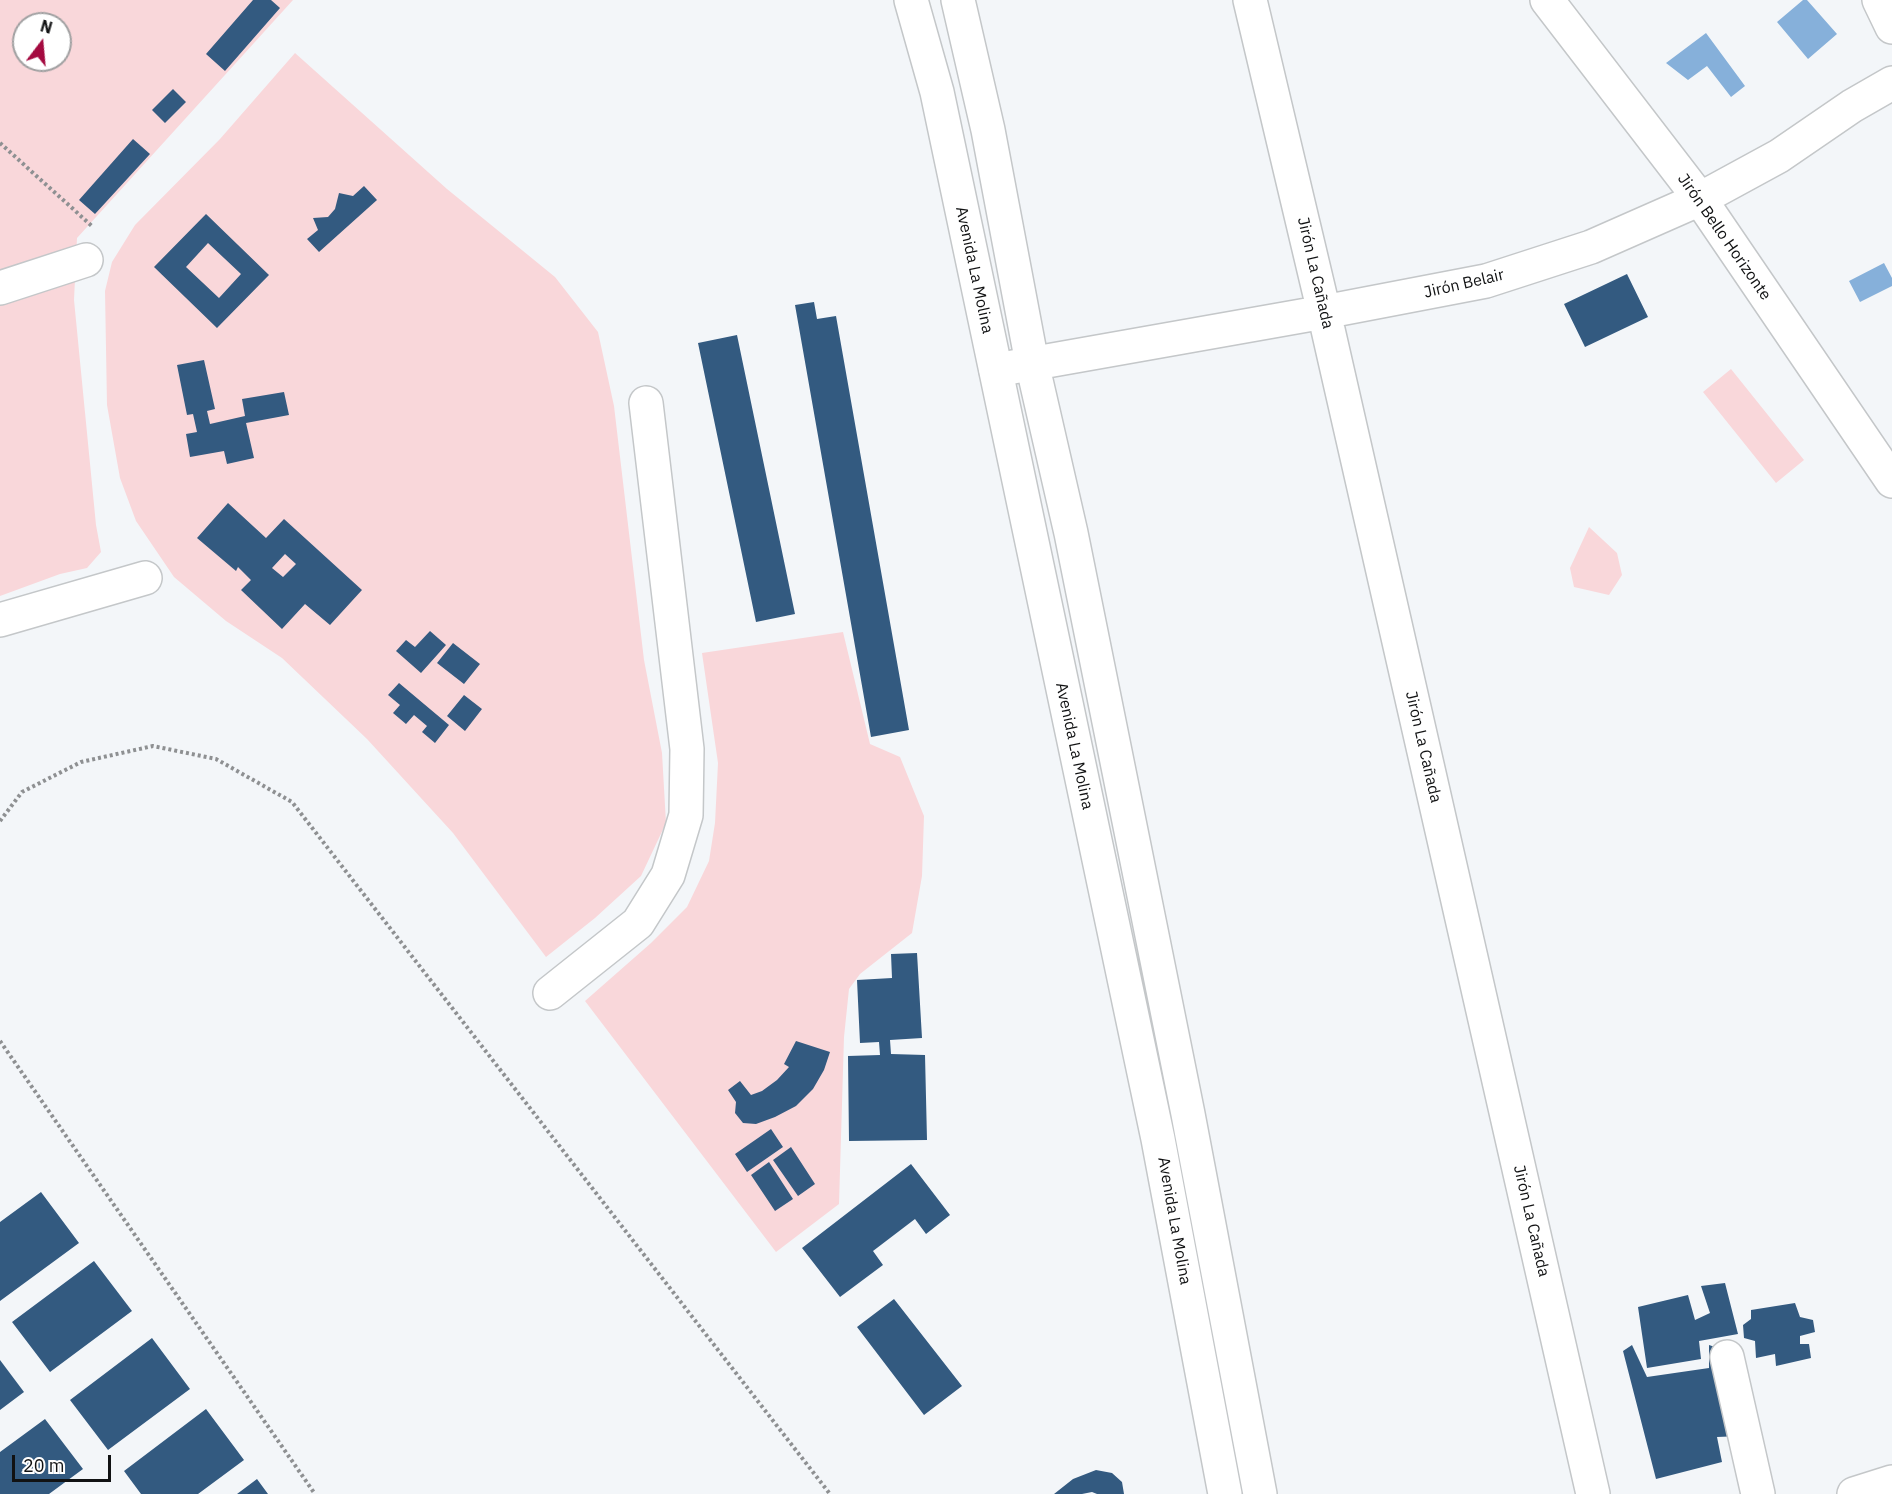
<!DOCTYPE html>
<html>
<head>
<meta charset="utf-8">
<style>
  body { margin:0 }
  #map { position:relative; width:1892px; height:1494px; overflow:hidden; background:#f3f6f9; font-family:"IBM Plex Sans",sans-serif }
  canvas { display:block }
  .north { position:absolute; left:12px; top:12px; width:60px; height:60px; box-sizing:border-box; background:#fff; border:2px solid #a0a0a1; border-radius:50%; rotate:16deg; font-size:16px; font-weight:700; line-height:24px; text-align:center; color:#111213 }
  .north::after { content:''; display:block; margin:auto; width:21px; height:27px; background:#a40a40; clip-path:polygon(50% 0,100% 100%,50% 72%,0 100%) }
  .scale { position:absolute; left:12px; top:1455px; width:99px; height:27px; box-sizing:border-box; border:3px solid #111213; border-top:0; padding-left:8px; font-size:18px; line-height:21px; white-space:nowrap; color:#111213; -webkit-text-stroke:4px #fff; paint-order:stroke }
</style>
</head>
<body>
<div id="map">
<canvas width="1892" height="1494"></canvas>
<div class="north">N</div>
<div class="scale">20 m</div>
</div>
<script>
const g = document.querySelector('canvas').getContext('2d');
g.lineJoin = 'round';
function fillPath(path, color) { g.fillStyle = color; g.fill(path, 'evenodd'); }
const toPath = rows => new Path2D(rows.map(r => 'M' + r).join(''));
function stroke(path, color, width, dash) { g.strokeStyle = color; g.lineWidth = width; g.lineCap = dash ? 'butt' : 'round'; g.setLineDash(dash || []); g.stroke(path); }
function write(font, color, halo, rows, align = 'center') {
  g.font = font + ' "IBM Plex Sans",sans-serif'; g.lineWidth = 6; g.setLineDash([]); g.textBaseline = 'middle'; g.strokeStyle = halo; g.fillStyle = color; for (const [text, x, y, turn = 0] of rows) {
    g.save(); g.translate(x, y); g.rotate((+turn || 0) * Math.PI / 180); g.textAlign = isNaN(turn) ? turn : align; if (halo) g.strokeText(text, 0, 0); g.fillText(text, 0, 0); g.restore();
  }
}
const green = toPath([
  [0,0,293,0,77,238,74,300,96,525,101,552,87,568,60,574,0,596],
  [24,24,60,24,60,60,24,60],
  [295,53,447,189,555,277,598,332,614,406,644,660,662,753,666,823,641,876,595,918,546,957,453,833,367,739,282,658,226,621,174,577,136,521,120,478,107,405,105,291,112,262,135,225,220,139],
  [1731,369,1804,460,1776,483,1703,392],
  [1589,527,1617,553,1622,575,1609,595,1574,587,1570,568],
  [843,632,870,744,900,757,924,816,922,876,912,933,860,974,849,989,844,1037,839,1204,776,1252,585,1001,651,943,687,907,709,861,715,823,718,763,702,653]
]);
const water = toPath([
  [1803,0,1807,0,1837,34,1808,59,1777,22],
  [1706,33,1745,86,1731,97,1707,66,1688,80,1666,63],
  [1884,263,1892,278,1892,286,1860,302,1849,281]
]);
const building = toPath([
  [253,0,271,0,280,8,225,71,206,54],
  [173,89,186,102,165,123,152,110],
  [133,139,150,154,95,214,79,200],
  [364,186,377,200,319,252,307,239,318,230,313,218,328,217,335,209,339,193,353,196],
  [206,214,269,275,217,328,154,267],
  [208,243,241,274,219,298,186,267],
  [1627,274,1648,317,1585,347,1564,304],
  [814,302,817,319,836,316,909,730,871,737,795,305],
  [737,335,795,614,756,622,698,343],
  [204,360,215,409,207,411,210,424,245,416,242,399,284,392,289,415,246,423,254,458,227,464,224,451,190,457,186,434,197,432,193,414,187,415,177,365],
  [228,503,266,538,284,519,362,590,330,625,305,604,282,629,241,590,251,580,238,567,236,571,197,538],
  [285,554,296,564,283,577,272,568],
  [430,631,446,645,421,673,396,651,406,640,415,647],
  [453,643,480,664,464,684,437,663],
  [399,683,449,725,435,743,422,732,427,726,414,715,406,724,393,713,400,705,388,695],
  [464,695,482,709,465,731,447,716],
  [917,953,922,1038,890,1040,891,1054,925,1055,927,1140,849,1141,848,1056,880,1055,879,1042,860,1043,857,980,892,978,891,954],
  [796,1041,830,1052,824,1070,813,1089,796,1106,775,1117,756,1124,743,1123,735,1113,736,1102,728,1090,740,1081,751,1095,762,1091,777,1080,789,1067,784,1064],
  [771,1129,783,1147,747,1172,735,1154],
  [791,1147,815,1184,798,1196,773,1160],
  [769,1162,793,1199,775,1211,751,1175],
  [911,1164,950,1215,926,1234,915,1219,873,1251,883,1265,840,1297,802,1248],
  [41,1192,79,1243,0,1301,0,1222],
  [94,1261,132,1311,50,1372,12,1322],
  [1725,1283,1738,1334,1699,1341,1701,1359,1647,1368,1638,1307,1688,1295,1695,1320,1710,1313,1701,1286],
  [894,1299,962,1386,924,1415,857,1327],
  [1795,1303,1800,1317,1813,1320,1815,1332,1800,1336,1800,1344,1809,1344,1811,1358,1776,1366,1775,1354,1756,1358,1755,1341,1744,1338,1743,1325,1751,1319,1751,1310],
  [152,1338,190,1389,108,1450,70,1400],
  [1632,1345,1647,1377,1709,1368,1709,1345,1724,1350,1741,1436,1717,1437,1722,1462,1656,1479,1623,1351],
  [0,1360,24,1392,0,1410],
  [206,1409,244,1460,198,1494,141,1494,124,1471],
  [45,1419,83,1469,49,1494,0,1494,0,1452],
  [1096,1470,1112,1473,1122,1482,1124,1494,1097,1494,1092,1492,1082,1494,1054,1494,1073,1479],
  [257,1479,268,1494,237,1494]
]);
const path = toPath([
  [0,143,93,227],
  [0,821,22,792,81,762,153,746,216,759,292,802,830,1494],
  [0,1041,315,1494]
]);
const minor = toPath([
  [1250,0,1324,312,1593,1494],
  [1547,0,1700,199,1892,481],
  [1879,0,1892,27],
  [0,288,86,260],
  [996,370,1324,312,1486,281,1591,247,1700,199,1779,156,1852,106,1892,83],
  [0,620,145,578],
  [550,993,638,923,668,875,686,815,687,749,646,403],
  [1727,1357,1758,1494],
  [1854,1494,1892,1482]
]);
const major = toPath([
  [911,0,937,92,1158,1139,1225,1494],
  [958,0,988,130,1032,363,1071,533,1188,1114,1260,1494]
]);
const streetNames = [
  ["Jirón Bello Horizonte",1724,237,55],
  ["Avenida La Molina",974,270,78],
  ["Jirón La Cañada",1315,273,77],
  ["Jirón Belair",1464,284,-13],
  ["Avenida La Molina",1074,746,78],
  ["Jirón La Cañada",1423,747,77],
  ["Avenida La Molina",1174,1221,80],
  ["Jirón La Cañada",1531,1221,77]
];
fillPath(green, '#f9d7da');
fillPath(water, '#86b0da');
fillPath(building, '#335a80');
stroke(minor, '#c4c7c9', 36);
stroke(major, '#c4c7c9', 36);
stroke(path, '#8e9092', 4, [3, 3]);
stroke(minor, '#fff', 33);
stroke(major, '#fff', 33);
write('16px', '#111213', '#fff', streetNames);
</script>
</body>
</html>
